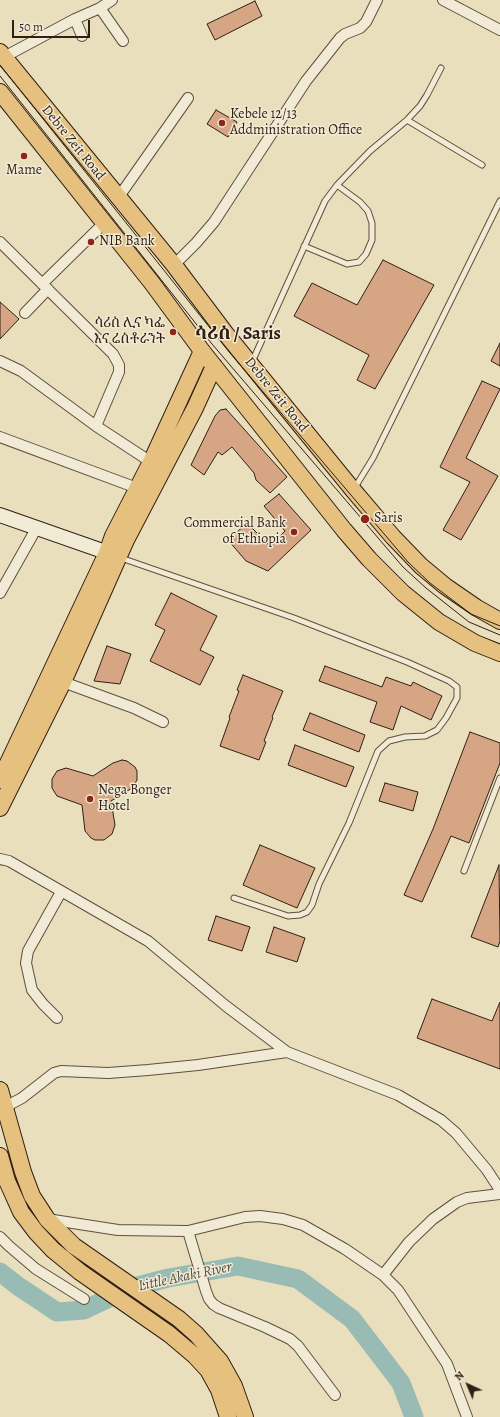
<!DOCTYPE html>
<html>
<head>
<meta charset="utf-8">
<style>
  body { margin:0 }
  #map { position:relative; width:500px; height:1417px; overflow:hidden; background:#eadfbd; font-family:Alegreya,serif }
  canvas { display:block }
  .north { position:absolute; left:448px; top:1365px; width:40px; height:40px; -webkit-text-stroke:3px #f1ead4; paint-order:stroke; rotate:316deg; font-size:11px; font-weight:700; line-height:16px; text-align:center; color:#301f15 }
  .north::after { content:''; display:block; margin:auto; width:14px; height:18px; background:#301f15; clip-path:polygon(50% 0,100% 100%,50% 72%,0 100%) }
  .scale { position:absolute; left:12px; top:20px; width:78px; height:18px; box-sizing:border-box; border:2px solid #301f15; border-top:0; padding-left:5px; font-size:12px; line-height:14px; white-space:nowrap; color:#301f15; -webkit-text-stroke:3px #f1ead4; paint-order:stroke }
</style>
</head>
<body>
<div id="map">
<canvas width="500" height="1417"></canvas>
<div class="north">N</div>
<div class="scale">50 m</div>
</div>
<script>
const g = document.querySelector('canvas').getContext('2d');
g.lineJoin = 'round';
const toPath = rows => new Path2D(rows.map(r => 'M' + r).join(''));
function stroke(path, color, width, dash) { g.strokeStyle = color; g.lineWidth = width; g.lineCap = dash ? 'butt' : 'round'; g.setLineDash(dash || []); g.stroke(path); }
function fillPath(path, color) { g.fillStyle = color; g.fill(path, 'evenodd'); }
function write(font, color, halo, rows, align = 'center') {
  g.font = font + ' Alegreya,"Noto Serif Ethiopic",serif'; g.lineWidth = 3; g.setLineDash([]); g.textBaseline = 'middle'; g.strokeStyle = halo; g.fillStyle = color; for (const [text, x, y, turn = 0] of rows) {
    g.save(); g.translate(x, y); g.rotate((+turn || 0) * Math.PI / 180); g.textAlign = isNaN(turn) ? turn : align; if (halo) g.strokeText(text, 0, 0); g.fillText(text, 0, 0); g.restore();
  }
}
const river = toPath([
  [0,1272,18,1286,57,1312,84,1310,130,1288,168,1278,238,1266,298,1279,352,1319,401,1383,414,1417]
]);
const building = toPath([
  [255,1,262,16,215,40,207,24,255,1],
  [216,110,237,122,228,137,207,124,216,110],
  [383,260,434,285,375,389,357,380,369,355,294,316,312,283,357,305,383,260],
  [0,302,19,319,0,339,0,302],
  [500,343,500,366,491,361,500,343],
  [482,381,500,389,466,458,498,476,461,540,443,530,470,482,440,467,482,381],
  [226,409,287,477,270,493,256,480,254,473,232,447,222,455,218,452,204,475,191,465,215,416,220,410,226,409],
  [279,494,311,530,268,571,246,561,228,540,247,523,270,546,285,531,264,506,279,494],
  [171,593,217,616,200,650,214,657,200,685,150,661,165,630,155,625,171,593],
  [107,646,131,654,120,684,94,681,107,646],
  [325,666,382,687,386,677,411,686,413,682,442,696,431,720,401,706,393,730,370,722,377,702,319,681,325,666],
  [243,675,283,691,272,717,273,718,264,741,266,742,259,760,220,746,230,718,229,717,239,691,237,690,243,675],
  [310,713,365,735,359,752,303,730,310,713],
  [470,732,500,743,500,763,469,843,451,836,422,902,404,895,433,829,470,732],
  [295,745,354,767,346,787,288,765,295,745],
  [122,760,127,761,135,767,137,771,137,780,132,788,111,801,115,825,112,834,104,840,95,840,91,838,85,831,82,805,57,796,52,788,52,779,57,771,66,768,93,776,113,763,122,760],
  [385,783,418,792,413,811,379,801,385,783],
  [260,845,315,868,297,908,243,885,260,845],
  [499,865,500,941,498,947,471,937,499,865],
  [216,916,250,927,242,951,208,940,216,916],
  [274,927,305,938,297,962,266,952,274,927],
  [432,999,492,1021,500,1002,500,1069,417,1038,432,999]
]);
const lane = toPath([
  [407,120,482,165],
  [304,246,347,264,359,262,366,254,372,240,372,223,368,211,360,202,337,185],
  [252,362,325,201,337,185,370,151,407,120,420,106,427,95,441,68],
  [354,489,373,458,500,201],
  [121,558,294,618,407,662,449,681,457,687,457,698,446,718,437,730,425,736,405,737,389,741,378,751,349,823,319,884,312,905,307,912,300,915,288,916,234,898],
  [464,871,500,778]
]);
const street = toPath([
  [443,0,500,30],
  [100,8,123,41],
  [75,19,82,36],
  [4,57,75,19,100,8,112,0],
  [118,198,188,98],
  [0,242,113,354,119,365,119,372,96,426],
  [174,265,196,243,214,222,306,81,340,38,345,34,360,28,366,22,377,0],
  [42,284,104,223],
  [25,313,48,289],
  [0,361,21,371,96,426,151,462],
  [0,437,137,488],
  [0,593,36,529],
  [63,682,134,708,163,722],
  [0,859,9,861,148,941,226,1006,287,1052,198,1065,148,1070,108,1073,61,1071,54,1073,22,1098,5,1107],
  [57,1018,43,1004,32,990,26,963,28,951,61,892],
  [287,1052,398,1095,441,1120,456,1133,487,1170,500,1190],
  [47,1219,118,1230,188,1231,245,1217,260,1216,283,1219,303,1225,345,1249,383,1275,398,1290,447,1364,467,1417],
  [188,1231,206,1291,209,1299,213,1304,219,1308,265,1327,290,1339,298,1346,335,1395],
  [0,1237,9,1246,36,1269,84,1299],
  [383,1275,409,1242,433,1219,457,1202,467,1198,500,1194]
]);
const secondary = toPath([
  [0,515,117,556]
]);
const primary = toPath([
  [0,52,174,265,226,334,353,490,393,537,421,566,445,586,477,608,500,621],
  [0,92,152,283,202,351,344,530,369,559,403,593,439,622,475,643,500,653],
  [0,780,107,553,113,536,151,462,202,351],
  [0,808,63,682,126,540,195,408,214,366],
  [0,1090,23,1172,32,1196,47,1219,74,1246,179,1319,196,1334,220,1361,234,1386,245,1417],
  [0,1156,7,1181,21,1212,36,1232,53,1250,80,1272,169,1334,195,1356,208,1370,219,1390,228,1417]
]);
const tram = toPath([
  [0,65,230,353,408,562,430,583,471,614,500,626],
  [0,76,212,344,403,567,426,588,469,622,500,635]
]);
const markers = [
  [222,123,4,"#8f2418"],
  [24,156,4,"#8f2418"],
  [91,242,4,"#8f2418"],
  [173,332,4,"#8f2418"],
  [365,519,5,"#8f2418"],
  [294,532,4,"#8f2418"],
  [90,799,4,"#8f2418"]
];
const poiNames = [
  ["Kebele 12/13",230,115],
  ["Addministration Office",230,131],
  ["Mame",24,171,"center"],
  ["NIB Bank",99,242],
  ["ሳሪስ ሊና ካፌ",165,324,"right"],
  ["እና ሬስቶራንት",165,340,"right"],
  ["Saris",374,519],
  ["Commercial Bank",286,524,"right"],
  ["of Ethiopia",286,540,"right"],
  ["Nega Bonger",98,791],
  ["Hotel",98,807]
];
const streetNames = [
  ["Debre Zeit Road",73,143,51],
  ["Debre Zeit Road",276,395,51]
];
const waterNames = [
  ["Little Akaki River",185,1277,-12]
];
const districtNames = [
  ["ሳሪስ / Saris",238,335]
];
stroke(river, '#98bcb4', 19);
fillPath(building, '#d6a583');
stroke(building, '#301f15', 1);
stroke(lane, '#5e4f3f', 7);
stroke(street, '#5e4f3f', 12);
stroke(secondary, '#301f15', 16);
stroke(primary, '#301f15', 18);
stroke(lane, '#f1ead4', 5);
stroke(street, '#f1ead4', 10);
stroke(secondary, '#f1ead4', 14);
stroke(primary, '#e5c07e', 16);
stroke(tram, '#301f15', 1);
for (const [x, y, r, color] of markers) { const dot = new Path2D(); dot.arc(x, y, r, 0, 2 * Math.PI); g.fillStyle = color; g.fill(dot); stroke(dot, '#f1ead4', 1.5); }
write('14px', '#301f15', '#f1ead4', poiNames, 'left');
write('14px', '#301f15', '#f1ead4', streetNames);
write('italic 15px', '#4f4e45', '#f1ead4', waterNames);
write('bold 18px', '#301f15', '#f1ead4', districtNames);
</script>
</body>
</html>
